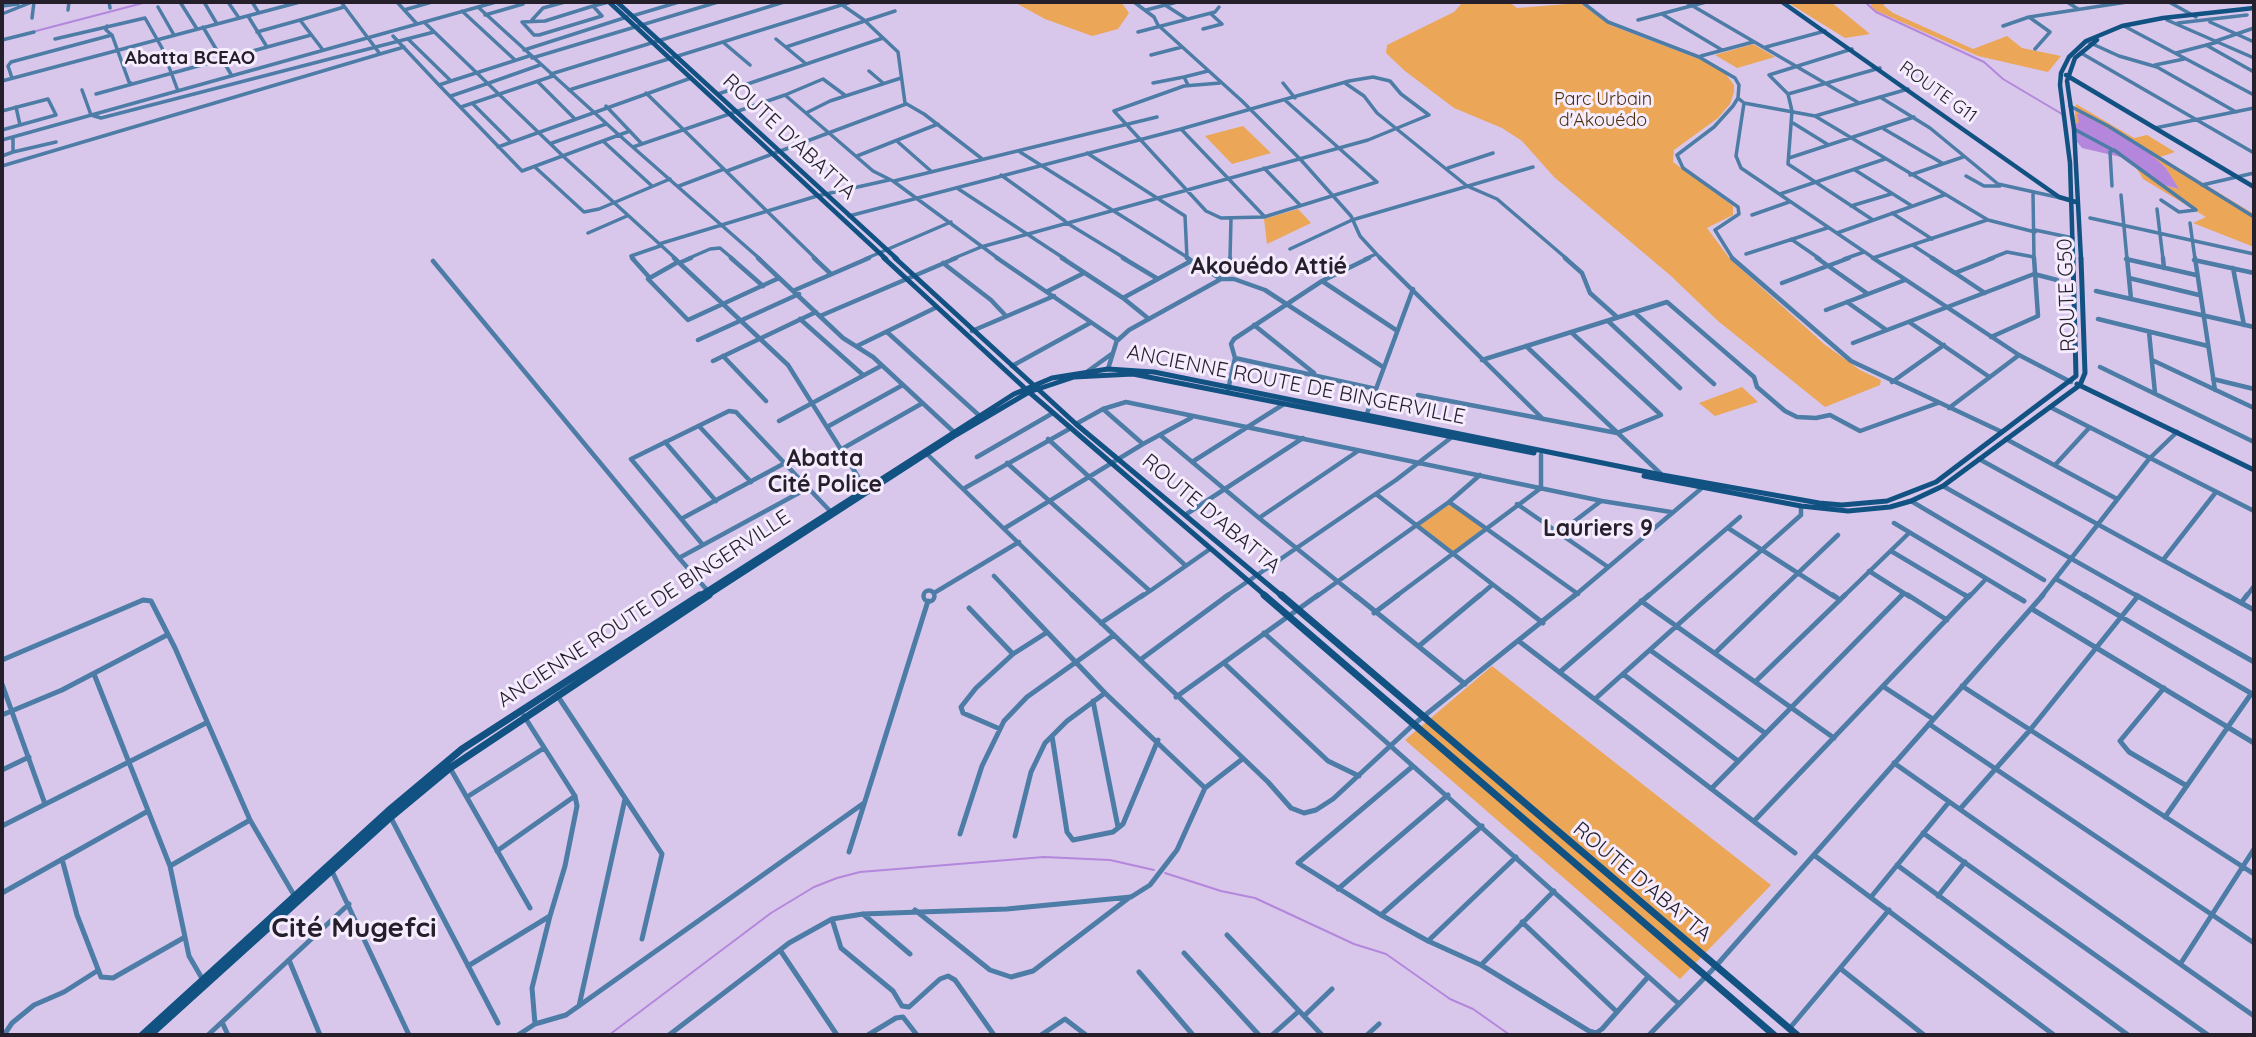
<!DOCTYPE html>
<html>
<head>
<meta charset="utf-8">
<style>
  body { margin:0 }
  #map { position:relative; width:2256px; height:1037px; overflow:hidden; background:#d8c7ea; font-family:Quicksand,sans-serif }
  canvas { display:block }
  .frame { position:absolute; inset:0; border:4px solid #251e2b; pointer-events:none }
</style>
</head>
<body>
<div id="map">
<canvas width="2256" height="1037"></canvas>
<div class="frame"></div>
</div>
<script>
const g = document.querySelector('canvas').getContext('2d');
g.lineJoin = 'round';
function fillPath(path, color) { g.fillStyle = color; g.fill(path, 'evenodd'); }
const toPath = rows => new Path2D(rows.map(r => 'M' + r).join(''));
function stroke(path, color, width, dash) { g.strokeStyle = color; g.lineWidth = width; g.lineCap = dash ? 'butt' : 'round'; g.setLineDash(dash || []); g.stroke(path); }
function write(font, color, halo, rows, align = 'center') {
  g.font = font + ' Quicksand,sans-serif'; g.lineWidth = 6; g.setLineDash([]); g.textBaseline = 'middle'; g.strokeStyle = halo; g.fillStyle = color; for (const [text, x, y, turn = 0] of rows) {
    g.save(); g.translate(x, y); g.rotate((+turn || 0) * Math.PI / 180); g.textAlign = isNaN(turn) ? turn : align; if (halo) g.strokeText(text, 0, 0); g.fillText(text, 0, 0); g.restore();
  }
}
const green = toPath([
  [1014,2,1121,2,1129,13,1118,29,1092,36,1045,19],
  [1463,2,1509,2,1517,8,1580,3,1610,25,1707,62,1724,72,1734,85,1734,92,1730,104,1718,118,1674,150,1673,162,1733,206,1733,215,1707,228,1730,259,1824,344,1860,370,1881,380,1880,385,1825,407,1718,321,1671,276,1554,177,1522,141,1502,128,1454,108,1405,71,1386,53,1387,45,1454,12],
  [1787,2,1831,2,1870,34,1845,38],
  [1872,2,1884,2,1884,6,1893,13,1973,49,2007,36,2022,48,2061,56,2048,72,1978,56,1870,8],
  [1753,44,1775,57,1737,68,1715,55],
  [2076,104,2134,138,2147,135,2175,152,2160,157,2254,214,2254,247,2193,223,2206,217,2143,179,2134,164,2164,185,2178,189,2166,168,2135,141,2079,122,2074,125],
  [1243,126,1271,153,1232,164,1205,136],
  [1298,209,1311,223,1267,244,1264,219],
  [1742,387,1758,402,1715,416,1699,403],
  [1450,504,1484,528,1451,553,1418,526],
  [1492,666,1771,885,1680,979,1405,740]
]);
const water = toPath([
  [2080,113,2144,148,2166,168,2179,189,2164,185,2125,158,2082,148,2077,142,2074,125,2079,122,2077,114]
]);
const stream = toPath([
  [1865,2,1876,12,1984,62,2003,79,2062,114],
  [36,31,147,2],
  [1165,873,1221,891,1255,898,1354,944,1386,954,1450,999,1473,1009,1510,1035],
  [609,1035,771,913,814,887,837,878,860,872,1044,857,1110,860,1154,870]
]);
const streetFar2 = toPath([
  [109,2,110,8],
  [180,2,197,29],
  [204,2,217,24],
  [228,2,239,18],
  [252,2,259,13],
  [397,2,417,24],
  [838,2,864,20,898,52,905,103,924,114,981,158],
  [1134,2,1154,17,1158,25,1242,101,1301,160,1351,216,1360,236,1381,259],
  [1582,2,1608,22,1699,57,1735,78,1739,85,1738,98,1733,106,1714,127,1677,155,1683,168,1738,207,1739,214,1715,230,1733,259],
  [1686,2,1859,103],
  [2067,2,2078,9],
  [2169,2,2196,17],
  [1165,5,1187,19],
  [2,6,18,4],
  [593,6,602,16,539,35,534,35,522,22,545,21,593,6],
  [593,6,609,2],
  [158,7,174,35],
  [68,10,69,2],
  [404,10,432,2],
  [1146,10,1177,2],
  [462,11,515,60],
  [2,14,32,2],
  [1662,14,1722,50],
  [485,15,523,4],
  [248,16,267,47],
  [632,16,679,2],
  [2029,17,2050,32,2035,49],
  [32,18,34,2],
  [532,20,543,8,565,2],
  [1638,20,1706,2],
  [2167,20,2254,58],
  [424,22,564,157,676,259],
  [2210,22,2254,42],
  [2178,23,2247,15],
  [107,26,106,30,112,35,129,82,133,84],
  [2003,26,2029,17,2127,2],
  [2124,26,2254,95],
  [203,27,232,76],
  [1203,29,1222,24,1211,14],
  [257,32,300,20],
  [1138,32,1215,12,1219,7],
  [393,36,439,85],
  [55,39,145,18,162,48,178,91],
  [408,39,451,81,529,56],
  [776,39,805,63],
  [2,40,34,32],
  [2086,41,2119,56,2157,67,2236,112],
  [2216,41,2254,28],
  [724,43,750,65],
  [2206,45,2254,72],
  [786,47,895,11],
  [1766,47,1825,31],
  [1852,49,1769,75,1788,94,1792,111,1788,164,1873,220],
  [323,50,300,20,344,7],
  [524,50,627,17],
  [2081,53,2254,153],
  [2176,53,2218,42],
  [380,54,404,47],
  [1151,55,1182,47],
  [1701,56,1753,42],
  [532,58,718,2],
  [2155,65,2184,59],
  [869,71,883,83],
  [551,74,784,2],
  [12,78,8,66,11,62,112,35],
  [2,81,300,2],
  [451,81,439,85,522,171,619,135,478,7],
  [538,82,575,119],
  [489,83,540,65],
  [1153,83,1184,77],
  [1220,83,1184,86,1114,111,1206,211,1221,218,1264,217,1377,182,1286,101],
  [1283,83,1295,98],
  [1345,83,1364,96,1377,113,1467,186,1497,199,1567,259],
  [1188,85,1184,77,1208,71],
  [82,90,91,115,101,118,434,32],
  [569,90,851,2],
  [646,93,816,259],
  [96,94,311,35],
  [718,94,883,38],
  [1788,94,1880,68],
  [785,95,873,171,893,181,999,259],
  [451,96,489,83],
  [1880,97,1930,128,1998,184,2061,198],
  [1738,98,1744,103,1736,156,1741,168,1875,259],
  [472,103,511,142],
  [1744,103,1815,116,1908,89],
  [606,106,642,144],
  [2070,106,2108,126,2254,217],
  [16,107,20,125],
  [461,107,553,76],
  [2,111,48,99,56,115,2,130],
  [806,113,830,101,901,78],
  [1815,116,1988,220,2035,232],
  [1793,123,1827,144],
  [2155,128,2254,108],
  [1181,129,1349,81,1373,77,1390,81,1401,94,1429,115],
  [1884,129,1942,163],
  [2074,129,2113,150],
  [630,131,619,135,760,259],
  [13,137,13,152,56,142],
  [2,140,496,2],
  [604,142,652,186],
  [898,142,932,172],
  [552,143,606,124],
  [498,147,691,78],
  [633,147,785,95,823,79,846,96],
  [1020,152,1190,259],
  [1087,153,1185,216,1187,258],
  [2,156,13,152],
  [857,156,938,124],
  [1789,158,1914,117],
  [2,166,380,54,341,2],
  [536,168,584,212,599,209,670,179],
  [1264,168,1300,205],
  [1448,168,1493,153],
  [1855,170,1912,206],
  [727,171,906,104],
  [1001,175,1065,221],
  [1910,175,1963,157],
  [1966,176,1984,186,2000,186],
  [894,181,1157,117],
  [2202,185,2254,173],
  [679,186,724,169],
  [2112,186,2110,152,2114,150,2196,210,2179,212,2161,200],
  [957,188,1065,259],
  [1780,194,1885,159],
  [2033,194,2034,259],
  [2121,195,2127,259],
  [1851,206,1891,194],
  [2157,209,2163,259],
  [1892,213,1932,239],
  [1752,215,1789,202],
  [849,216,1181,129,1264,216],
  [2090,218,2254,254],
  [1067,223,1126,259],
  [2190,223,2195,259],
  [2035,230,2073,238],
  [588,233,627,216],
  [1837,233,1944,195],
  [1791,239,1820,259],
  [659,244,817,196,889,180],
  [1914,246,1934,259],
  [1290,249,1352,220,1533,167],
  [1746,254,1827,228],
  [1873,258,1987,220],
  [634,259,631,256,660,246],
  [687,259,710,249,720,248,733,259],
  [865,259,951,222],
  [952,259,981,247,1368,140,1429,115],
  [1230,259,1231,219],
  [1365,259,1376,254],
  [1844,259,1864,252],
  [1989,259,2007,252,2034,257]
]);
const streetFar1 = toPath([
  [632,258,649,277],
  [674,258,788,365,867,491],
  [731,258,763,286],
  [758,258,843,338,873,357,956,434],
  [814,258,831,274],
  [997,258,1117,340,1108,369],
  [1062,258,1123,298,1149,319],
  [1123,258,1158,279],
  [1187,258,1221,279],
  [1380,258,1543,419],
  [1565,258,1582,273,1590,293,1617,317],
  [1732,258,1851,361,2002,432],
  [1817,258,1868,294],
  [1873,258,2019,355,2071,382],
  [1932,258,1955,273,1993,258],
  [2127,258,2131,299],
  [2163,258,2164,268],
  [2195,258,2215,390],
  [2126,259,2196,275],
  [2194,260,2254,273],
  [433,261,679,558],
  [678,262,648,279,688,320,779,278],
  [679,263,691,258],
  [943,263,991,300,1006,316],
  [2233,268,2244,325],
  [1955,273,1985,293],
  [1218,276,1230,262,1230,258],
  [2129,278,2199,295],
  [1322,281,1396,330],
  [1782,283,1849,258],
  [795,290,869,258],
  [1048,291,1084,273],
  [2096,291,2254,327],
  [1123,298,1191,261],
  [1847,302,1885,329],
  [1826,310,1905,280],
  [1634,312,1714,384],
  [820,316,956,258],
  [800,319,862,374],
  [2098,319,2208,346],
  [1608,321,1680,388],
  [1909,322,1988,376],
  [1254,325,1314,373],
  [972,331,1054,296],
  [887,332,982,418],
  [2149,332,2155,393],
  [1991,337,2038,316,2034,258],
  [698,340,799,294],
  [1118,340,1129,330,1221,279,1234,279,1265,290,1383,367],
  [1853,343,2034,274,2057,280],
  [857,346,937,307],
  [1526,346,1661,474],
  [723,356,766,401],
  [1235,358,1376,389],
  [1482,360,1667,302,1754,377,1757,387,1785,411,1797,417,1816,418,1830,415,1860,431,1938,403],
  [2152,360,2254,408],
  [713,361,816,312],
  [1012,366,1090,323],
  [2100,367,2254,442],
  [1088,371,1113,353],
  [2213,379,2254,389],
  [1892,382,1944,345],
  [1228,390,1235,358,1231,344,1234,339,1322,281,1369,258],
  [1418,395,1617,433,1661,415,1572,333],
  [2050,407,2254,511],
  [1949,408,2019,355],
  [1103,409,1143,444,1191,418],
  [1366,416,1413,289],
  [779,421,881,366],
  [1076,424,1103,409,1126,402,1602,501,1671,512],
  [699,426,751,482],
  [827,427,901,386],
  [1160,435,1259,518],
  [1048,439,1185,565],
  [2006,439,2117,499],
  [665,442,716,501],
  [840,450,921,404],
  [927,454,1074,597],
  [977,457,1053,413],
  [1979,459,2230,597],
  [1192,462,1284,404],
  [1007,463,1150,591,1210,549],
  [2055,465,2089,428],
  [1943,486,2139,597],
  [963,489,1071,428],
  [1376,494,1509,597],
  [1911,501,2044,580],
  [1449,502,1578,594],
  [1517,504,1608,567],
  [1185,515,1303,438],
  [681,519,785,463],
  [1894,523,2017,597],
  [1005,528,1143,444],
  [1728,528,1835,597],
  [1559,533,1601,501],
  [703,545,631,459,729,411,736,412,831,512],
  [1891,551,1968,597],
  [2163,560,2216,492],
  [1869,571,1910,597],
  [994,576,1014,597],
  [2056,579,2087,597],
  [707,590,679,558,808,488],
  '923.5 596a5.5 5.5 0 1 1 11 0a5.5 5.5 0 1 1-11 0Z',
  [934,593,1019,542],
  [1141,597,1150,591],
  [1225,597,1396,480,1452,437],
  [1316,597,1449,502,1480,475],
  [1357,597,1259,518,1358,451],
  [1395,597,1541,488,1541,455],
  [1478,597,1492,585],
  [1573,597,1703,487],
  [1647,597,1740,517],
  [1709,597,1801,515,1801,506],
  [1773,597,1838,535],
  [1843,597,1909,533],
  [1900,597,1904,593],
  [1969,597,1986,579],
  [2041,597,2149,459,2177,432],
  [2246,597,2254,586]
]);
const street = toPath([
  [1012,595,1105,693,1205,788],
  [1072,595,1268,782,1291,808,1304,813,1316,810,1333,799,1414,724,1575,595],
  [1355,595,1465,684],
  [1507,595,1543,623],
  [1833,595,1840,600],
  [1908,595,1947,620],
  [1965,595,1968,597],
  [2014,595,2024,601],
  [2084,595,2254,695],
  [2136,595,2254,662],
  [2227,595,2254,610],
  [1641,601,1834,738],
  [2241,603,2247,595],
  [969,608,1013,654],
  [2032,609,2254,743],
  [1374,613,1398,595],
  [1101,623,1143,595],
  [1264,633,1413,766],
  [1520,642,1795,853],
  [1419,646,1480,595],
  [1650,650,1765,733],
  [1715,653,1775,595],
  [2,660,143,600,151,601,175,648,250,820,294,895],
  [1140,660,1228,595],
  [1224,663,1328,761,1359,776],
  [1560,672,1649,595],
  [94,674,170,866,250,820],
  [1623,674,1738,761],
  [1755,682,1845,595],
  [2,684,45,804],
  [1962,686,2254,874],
  [1884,687,1933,719],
  [2164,688,2120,741,2129,752,2187,786],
  [557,695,662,854,642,939],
  [1176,697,1318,595],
  [1595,699,1711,595],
  [1093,701,1118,827],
  [2,715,62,690,167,635],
  [524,716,575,796,577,806,565,866,550,916],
  [1929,724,2254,943],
  [1000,729,963,713,961,707,976,688,1013,654,1046,633],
  [1052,736,1067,832,1073,840,1113,832,1123,824,1158,740],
  [1894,763,2254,1016],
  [450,768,530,908],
  [2,770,29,757],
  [1712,788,1902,595],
  [467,797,544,748],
  [1960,809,2030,730,2138,596],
  [2165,817,2251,694],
  [391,818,498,1023],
  [1754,821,1970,595],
  [2,826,206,723],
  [1923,833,2208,1035],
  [960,834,982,766,1004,721,1027,697,1114,635],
  [1015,836,1031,772,1045,743,1067,721,1105,693],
  [497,851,575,796],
  [849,852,928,601],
  [1814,855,2054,1035],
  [62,859,77,915,101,977,113,978,185,937],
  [1897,865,2128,1035],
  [170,866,189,956,203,980],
  [331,869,409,1035],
  [1338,889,1448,795],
  [2,893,148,811],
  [1938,896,1965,862],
  [1871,897,1949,802],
  [915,910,990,970,1011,977,1033,971,1130,897],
  [863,914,910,954],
  [1381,915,1482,826],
  [832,919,841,948,893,991,902,1006,909,1007,940,979,948,976,955,980,994,1035],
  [1522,922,1616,1011],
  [1227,935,1322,1035],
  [1428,941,1516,857],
  [1184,953,1259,1035],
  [289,960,320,1035],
  [2181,963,2254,849],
  [1481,965,1554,891],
  [468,966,550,916,532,988,535,1024],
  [1841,969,1924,1035],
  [1139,972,1193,1035],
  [1648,977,1602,1029,1596,1033,1589,1031,1481,965,1428,941,1381,915,1298,863,1413,766,1679,1004],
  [579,1006,625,799],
  [1304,1016,1332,989],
  [222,1022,228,1035],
  [1789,1029,1889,910],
  [4,1035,12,1023,34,1005,64,992,97,971],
  [208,1035,349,904],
  [518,1035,535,1024,566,1015,864,803],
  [669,1035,780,950],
  [837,1035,780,950,789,943,832,919,863,914,1007,909,1131,897,1150,885,1177,850,1205,788,1241,760],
  [868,1035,896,1018,903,1017,917,1035],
  [1041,1035,1065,1019,1086,1035],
  [1272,1035,1299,1011],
  [1367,1035,1379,1024],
  [1649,1035,1715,967,2043,595]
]);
const secondaryFar2 = toPath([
  [609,2,886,259],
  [617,2,897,259],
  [1782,2,2059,197,2076,202],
  [2066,75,2254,187],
  [2073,259,2070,163,2060,85,2061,73,2069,57,2086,41,2122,26,2163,18,2254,8],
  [2081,259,2074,129,2067,81,2075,58,2097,40]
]);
const secondaryFar1 = toPath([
  [884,258,1029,392,1267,597],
  [895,258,1076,424,1283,597],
  [2077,384,2254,470],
  [1644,476,1801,506,1848,511,1890,507,1911,501,1943,486,2080,385,2085,373,2081,258],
  [697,597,1014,394,1052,378,1108,369,1154,372,1662,475,1819,503,1842,505,1887,501,1936,482,2076,376,2073,258],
  [706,597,956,435,1029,392,1074,377,1133,374,1534,453]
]);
const secondary = toPath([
  [1264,595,1774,1035],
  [1281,595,1797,1035],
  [142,1035,388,811,462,749,700,595],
  [150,1035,391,817,450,768,709,595]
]);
const farStreetnames = [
  ["ROUTE G11",1938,92,36]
];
const farParknames = [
  ["Parc Urbain",1603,100],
  ["d'Akouédo",1603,121]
];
const farNeighbourhoodnames = [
  ["Abatta BCEAO",190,58]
];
const streetNames = [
  ["ROUTE D'ABATTA",789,137,43],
  ["ROUTE G50",2067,295,-92],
  ["ANCIENNE ROUTE DE BINGERVILLE",1296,385,11],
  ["ROUTE D'ABATTA",1211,514,40],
  ["ANCIENNE ROUTE DE BINGERVILLE",644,609,-33],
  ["ROUTE D'ABATTA",1642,882,40]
];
const neighbourhoodNames = [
  ["Akouédo Attié",1269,267],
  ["Abatta",825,459],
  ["Cité Police",825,485],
  ["Lauriers 9",1598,529]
];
const nearNeighbourhoodnames = [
  ["Cité Mugefci",354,929]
];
fillPath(green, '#eba658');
fillPath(water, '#b487dc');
stroke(stream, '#b487dc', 2);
stroke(streetFar2, '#4d7ca7', 3.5);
stroke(streetFar1, '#4d7ca7', 4.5);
stroke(street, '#4d7ca7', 5);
stroke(secondaryFar2, '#125283', 4.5);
stroke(secondaryFar1, '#125283', 5);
stroke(secondary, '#125283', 7);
write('18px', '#251e2b', '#f5ecfe', farStreetnames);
write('18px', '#4b2e0b', '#f5ecfe', farParknames);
write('bold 19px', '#251e2b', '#f5ecfe', farNeighbourhoodnames);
write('21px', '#251e2b', '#f5ecfe', streetNames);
write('bold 23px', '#251e2b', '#f5ecfe', neighbourhoodNames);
write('bold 28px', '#251e2b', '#f5ecfe', nearNeighbourhoodnames);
</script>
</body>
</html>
